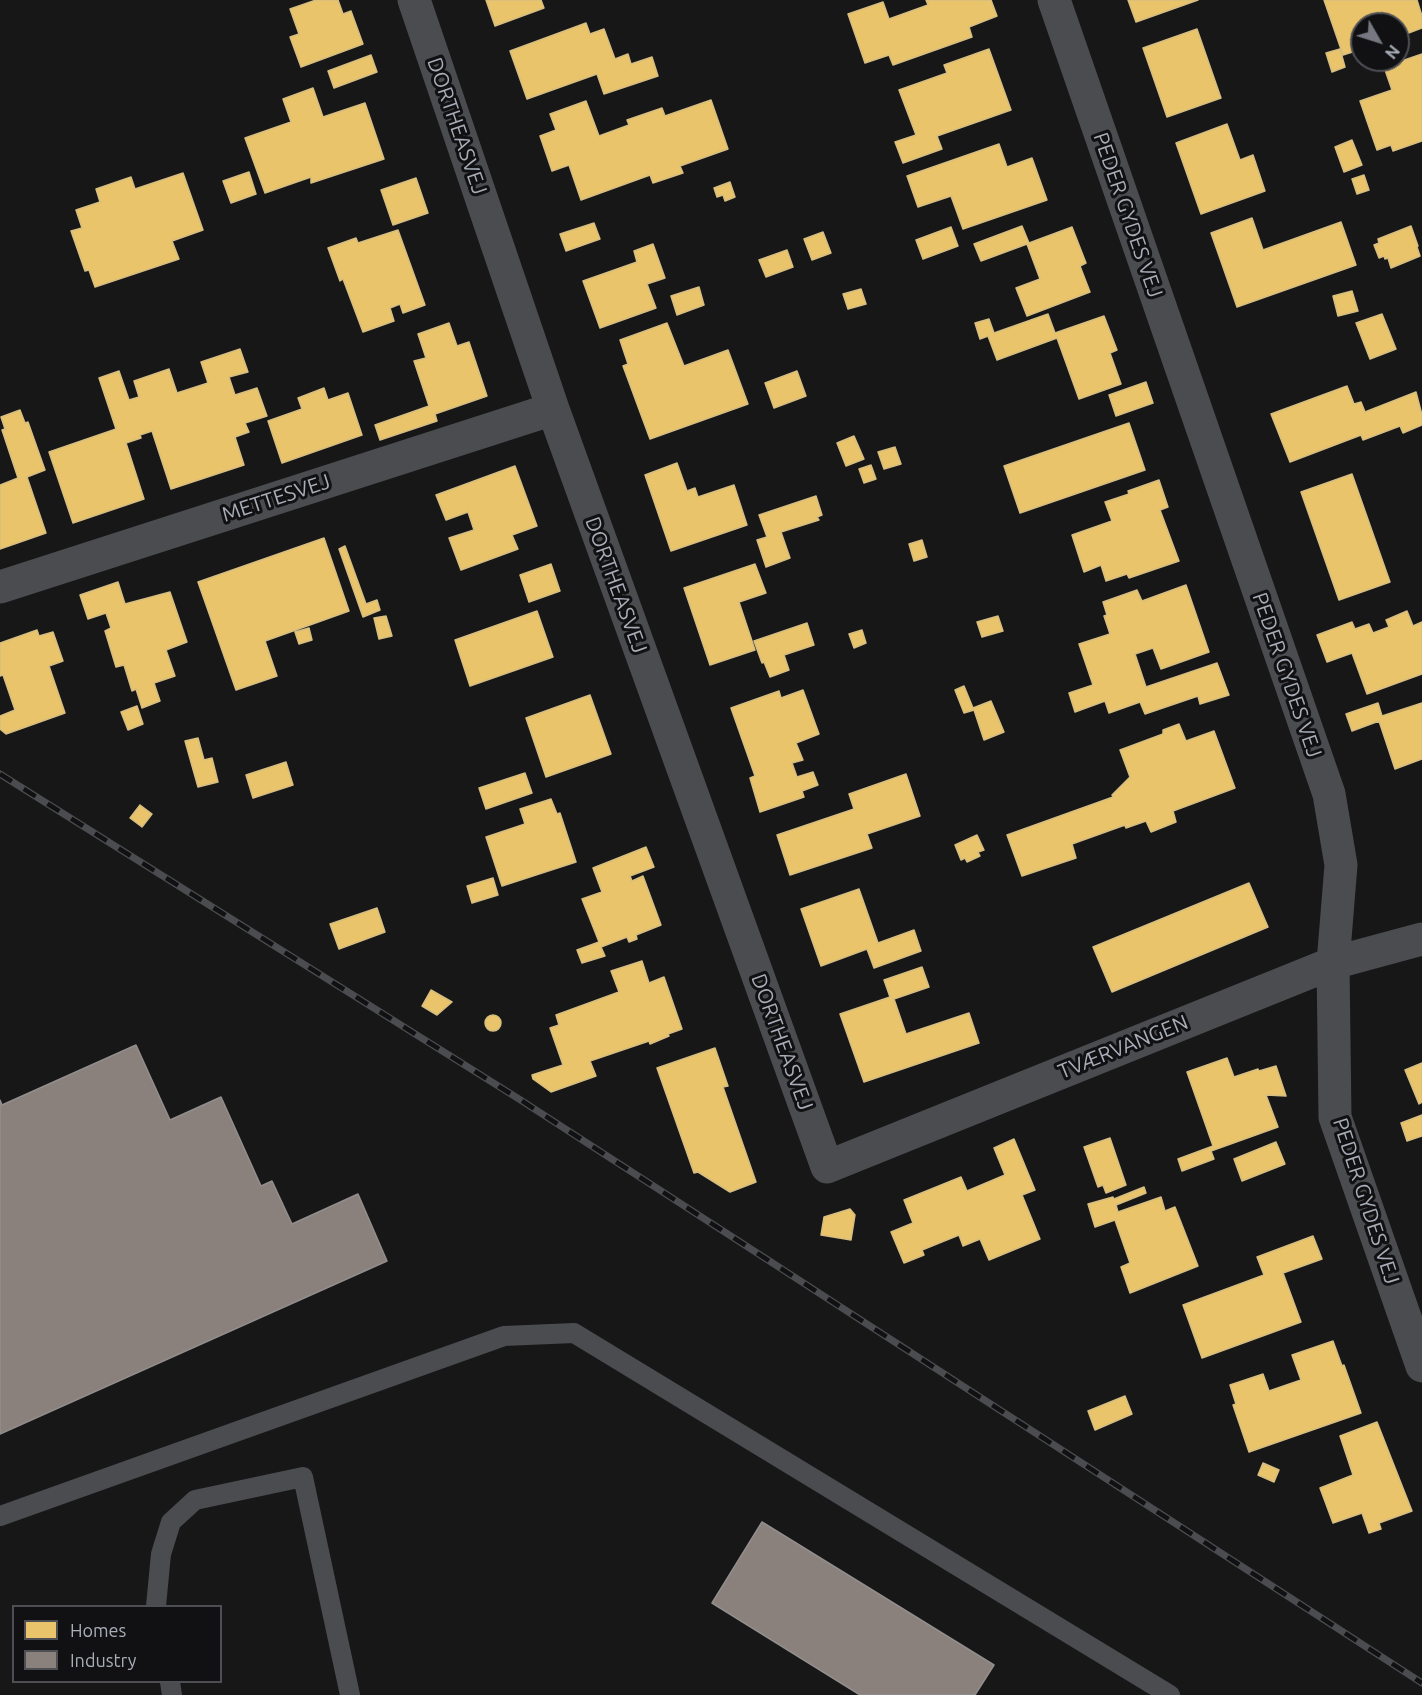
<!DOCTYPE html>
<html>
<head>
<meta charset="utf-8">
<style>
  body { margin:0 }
  #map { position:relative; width:1422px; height:1695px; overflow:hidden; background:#171717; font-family:Ubuntu,sans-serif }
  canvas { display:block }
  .legend { position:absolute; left:12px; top:1605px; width:210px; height:78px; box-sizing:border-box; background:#111113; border:2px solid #4d4f55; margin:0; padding:8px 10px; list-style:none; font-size:18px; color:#a8adb8 }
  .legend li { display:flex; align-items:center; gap:12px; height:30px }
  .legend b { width:30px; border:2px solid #4d4f55 }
  .north { position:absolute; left:1350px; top:12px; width:60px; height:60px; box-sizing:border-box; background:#111113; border:2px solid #4d4f55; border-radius:50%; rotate:129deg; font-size:16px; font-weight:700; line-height:24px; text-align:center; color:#a8adb8 }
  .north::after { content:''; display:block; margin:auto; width:21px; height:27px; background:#757880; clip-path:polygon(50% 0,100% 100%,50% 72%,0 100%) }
</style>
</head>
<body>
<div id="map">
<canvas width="1422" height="1695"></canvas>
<ul class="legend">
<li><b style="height:16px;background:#e9c46a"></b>Homes</li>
<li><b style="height:16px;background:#8a817c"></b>Industry</li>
</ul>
<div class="north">N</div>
</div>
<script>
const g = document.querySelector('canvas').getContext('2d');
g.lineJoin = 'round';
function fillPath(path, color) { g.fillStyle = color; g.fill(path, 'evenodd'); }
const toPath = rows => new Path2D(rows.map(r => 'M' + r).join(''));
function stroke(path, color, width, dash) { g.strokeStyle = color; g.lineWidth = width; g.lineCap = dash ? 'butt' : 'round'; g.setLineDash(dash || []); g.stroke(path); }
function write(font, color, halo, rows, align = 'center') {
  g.font = font + ' Ubuntu,sans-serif'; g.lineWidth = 6; g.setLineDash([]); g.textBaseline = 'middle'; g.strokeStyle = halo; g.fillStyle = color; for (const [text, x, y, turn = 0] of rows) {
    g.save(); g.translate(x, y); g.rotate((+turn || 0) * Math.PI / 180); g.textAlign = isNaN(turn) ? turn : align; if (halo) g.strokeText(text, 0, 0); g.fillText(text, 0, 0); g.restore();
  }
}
const homes = toPath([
  [316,0,338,0,343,14,351,11,363,44,301,67,290,37,299,34,290,9,316,0],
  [486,0,541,0,544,8,495,26,486,0],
  [926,0,991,0,997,16,969,27,972,37,893,65,889,55,865,63,848,14,883,2,889,19,928,5,926,0],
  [1128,0,1198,0,1136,22,1128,0],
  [1324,0,1417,0,1422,16,1422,28,1398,37,1398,24,1362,24,1362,49,1343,55,1324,0],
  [586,23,590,34,604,29,615,59,628,54,631,64,652,57,658,76,604,94,597,74,527,99,510,51,586,23],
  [1197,29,1221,98,1167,117,1143,48,1197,29],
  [989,49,1011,110,937,136,942,149,903,163,895,142,916,135,899,90,947,73,944,65,989,49],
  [1340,49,1345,67,1332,72,1326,53,1340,49],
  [1422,54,1422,141,1393,151,1391,145,1377,150,1360,101,1392,90,1384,67,1422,54],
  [371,55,377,72,334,88,328,71,371,55],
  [313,88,323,117,365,103,384,159,311,183,311,177,265,193,245,138,291,122,283,99,313,88],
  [711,100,728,149,680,166,683,173,653,183,650,175,581,200,569,165,552,171,540,136,556,130,550,114,586,101,599,136,629,125,627,120,662,108,665,116,711,100],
  [1227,124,1240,160,1253,155,1265,191,1201,214,1176,143,1227,124],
  [1352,140,1362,165,1344,172,1335,147,1352,140],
  [999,144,1007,167,1032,158,1047,200,963,229,951,196,918,207,907,176,999,144],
  [249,172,256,194,231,203,223,181,249,172],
  [183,173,203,230,172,241,179,259,95,287,89,270,85,271,71,231,82,228,76,210,100,202,96,189,131,177,135,189,183,173],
  [1364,175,1369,190,1357,194,1352,179,1364,175],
  [416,178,428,213,393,225,381,190,416,178],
  [730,182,735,197,725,201,723,195,717,197,714,188,730,182],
  [1252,218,1263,250,1341,222,1356,265,1237,307,1211,233,1252,218],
  [594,223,600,239,566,251,560,234,594,223],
  [1022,226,1029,243,1072,227,1086,263,1080,266,1090,292,1027,316,1016,288,1040,279,1027,244,981,261,974,244,1022,226],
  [1411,226,1418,246,1417,247,1420,256,1391,268,1388,258,1385,259,1384,256,1379,258,1374,245,1379,243,1378,239,1411,226],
  [951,227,958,246,923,259,916,240,951,227],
  [398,230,425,305,403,313,400,304,390,308,394,321,363,332,343,279,340,281,328,248,356,238,358,243,398,230],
  [823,232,831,253,812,260,804,239,823,232],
  [653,244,665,278,647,284,656,308,600,328,583,281,637,262,634,251,653,244],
  [787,250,793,267,766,277,759,260,787,250],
  [699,287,704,305,677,315,671,296,699,287],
  [861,289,866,304,848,309,843,294,861,289],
  [1352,291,1358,311,1338,316,1333,296,1352,291],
  [1048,314,1055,333,1104,316,1117,350,1110,353,1121,384,1079,399,1057,338,997,360,988,336,980,339,975,323,989,319,994,333,1048,314],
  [1382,314,1396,349,1370,359,1356,323,1382,314],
  [449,323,457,346,469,342,487,396,435,414,437,421,380,440,375,425,429,406,414,361,426,358,418,334,449,323],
  [667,323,684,366,728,350,748,404,650,439,623,366,628,364,620,340,667,323],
  [240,349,248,372,229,377,235,395,257,388,267,416,245,423,249,432,235,437,244,465,171,489,152,431,140,435,141,438,126,443,144,499,73,523,49,452,116,429,99,378,119,371,129,400,139,397,134,381,169,369,177,393,208,383,201,362,240,349],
  [797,371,806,396,774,408,765,383,797,371],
  [1146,382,1153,403,1116,416,1109,395,1146,382],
  [1347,386,1354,404,1361,402,1365,412,1416,392,1422,415,1422,425,1403,433,1400,426,1363,440,1361,435,1290,462,1271,414,1347,386],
  [324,388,328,400,348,393,362,435,282,463,268,421,302,409,298,398,324,388],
  [20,410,25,423,28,422,45,470,27,477,46,533,0,549,0,485,18,478,2,430,5,429,1,417,20,410],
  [1129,423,1145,470,1020,513,1004,466,1129,423],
  [854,436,864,459,846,466,837,443,854,436],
  [895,447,901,464,884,469,878,452,895,447],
  [677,463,687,491,695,488,698,497,734,485,747,525,671,551,645,475,677,463],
  [871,465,876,479,864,483,859,469,871,465],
  [515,466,537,526,512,535,518,549,461,570,449,538,474,530,468,512,446,520,436,495,515,466],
  [1352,474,1390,582,1339,600,1301,492,1352,474],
  [1159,480,1168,507,1160,510,1179,561,1129,578,1127,574,1106,581,1101,565,1084,572,1072,535,1112,521,1105,502,1129,494,1128,491,1159,480],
  [816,496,822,515,817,517,819,520,781,532,790,558,766,567,757,540,767,537,759,515,816,496],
  [324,538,349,611,265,641,277,676,236,690,198,582,324,538],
  [922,540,927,557,914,561,909,544,922,540],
  [345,546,366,604,377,600,380,610,363,617,339,549,345,546],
  [551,564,560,591,529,602,520,575,551,564],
  [755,564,766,593,739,602,755,650,710,665,684,588,755,564],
  [118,582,125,604,170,592,187,642,166,650,175,676,154,683,160,701,142,708,136,689,132,691,124,665,116,667,105,631,111,628,106,613,88,619,80,595,118,582],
  [1186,585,1209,652,1161,669,1153,648,1135,654,1146,687,1217,663,1229,695,1200,704,1198,696,1145,714,1140,702,1109,713,1105,701,1075,712,1069,693,1093,685,1079,644,1110,634,1104,616,1107,615,1103,602,1137,590,1142,601,1186,585],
  [537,611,553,657,470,686,455,640,537,611],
  [1407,611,1413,626,1422,622,1422,674,1367,694,1352,653,1327,662,1317,635,1352,622,1355,629,1369,624,1373,633,1389,627,1386,620,1407,611],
  [386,616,392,636,379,639,374,618,386,616],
  [998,616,1003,631,982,637,977,622,998,616],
  [807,623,814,645,784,655,789,670,770,677,764,662,762,663,754,641,807,623],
  [309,628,312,640,299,644,295,632,309,628],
  [37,630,39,636,53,632,63,661,49,666,65,713,6,734,0,729,0,716,15,710,3,675,0,676,0,643,37,630],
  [862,630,866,643,854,648,849,634,862,630],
  [964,686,973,708,991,701,1004,732,984,740,974,710,964,713,955,690,964,686],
  [803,690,819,734,796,743,803,760,792,763,797,777,813,772,818,785,802,791,804,797,760,812,750,778,755,776,731,708,779,691,781,698,803,690],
  [590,695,611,754,546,777,526,718,590,695],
  [1378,703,1382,716,1422,703,1422,759,1395,769,1379,721,1352,731,1346,714,1378,703],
  [137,706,143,724,128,730,121,712,137,706],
  [1179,724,1186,741,1214,731,1235,788,1173,811,1176,822,1151,832,1146,821,1126,828,1125,825,1072,844,1076,858,1022,876,1007,835,1113,797,1112,795,1130,777,1120,750,1163,734,1163,730,1179,724],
  [198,738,204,760,212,758,218,782,198,787,185,741,198,738],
  [286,762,293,785,253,798,246,775,286,762],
  [525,773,532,793,486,809,479,788,525,773],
  [906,774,920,816,867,834,872,848,790,875,777,835,854,809,849,794,906,774],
  [551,799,557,814,560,813,576,862,502,886,486,837,525,824,520,809,551,799],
  [140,805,152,814,142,827,130,818,140,805],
  [977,835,984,850,978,852,980,856,967,862,965,858,961,860,955,845,977,835],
  [646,847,654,867,630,876,632,881,643,876,661,925,636,935,637,939,629,942,627,937,601,947,605,956,582,963,577,950,599,942,582,899,602,892,593,868,646,847],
  [493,878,498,895,472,903,467,886,493,878],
  [1249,883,1268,927,1112,992,1093,947,1249,883],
  [859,889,878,943,914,930,921,951,874,968,867,949,821,966,801,909,859,889],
  [377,908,385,932,339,949,330,924,377,908],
  [642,961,649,983,664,977,682,1029,668,1034,669,1036,650,1044,649,1041,590,1061,596,1076,551,1092,533,1079,532,1075,563,1065,550,1028,559,1025,556,1015,619,992,611,971,642,961],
  [922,967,929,987,894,999,906,1034,969,1013,979,1043,864,1082,840,1014,890,997,884,980,922,967],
  [431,990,452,1002,437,1015,422,1006,431,990],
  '485 1023a8 8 0 1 1 16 0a8 8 0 1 1-16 0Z',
  [715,1048,728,1086,723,1087,756,1182,730,1192,698,1172,694,1173,657,1068,715,1048],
  [1227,1058,1234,1077,1258,1069,1259,1071,1276,1066,1286,1096,1266,1095,1278,1127,1211,1151,1214,1159,1182,1171,1178,1159,1213,1146,1187,1072,1227,1058],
  [1422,1063,1422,1102,1419,1104,1405,1070,1422,1063],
  [1422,1115,1422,1136,1407,1141,1401,1123,1422,1115],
  [1110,1138,1126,1185,1106,1193,1103,1185,1098,1187,1084,1147,1110,1138],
  [1014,1139,1035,1190,1022,1195,1040,1239,989,1260,980,1239,963,1246,959,1235,922,1250,924,1255,904,1263,891,1232,913,1223,904,1200,961,1177,967,1191,1005,1175,994,1148,1014,1139],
  [1276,1142,1285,1164,1242,1181,1234,1159,1276,1142],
  [1144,1187,1146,1193,1116,1205,1118,1212,1161,1197,1165,1211,1175,1207,1198,1266,1130,1293,1121,1267,1130,1263,1115,1220,1095,1227,1088,1204,1113,1197,1114,1199,1144,1187],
  [850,1209,855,1215,851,1240,821,1235,824,1217,850,1209],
  [1313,1236,1322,1259,1283,1273,1301,1322,1202,1358,1183,1305,1264,1275,1257,1257,1313,1236],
  [1333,1341,1342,1366,1344,1365,1361,1413,1249,1452,1233,1405,1236,1404,1230,1385,1263,1374,1269,1391,1301,1380,1292,1355,1333,1341],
  [1125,1396,1132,1414,1095,1430,1088,1411,1125,1396],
  [1377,1422,1412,1511,1379,1523,1381,1529,1369,1533,1362,1513,1333,1523,1320,1488,1353,1475,1340,1436,1377,1422],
  [1263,1463,1279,1470,1274,1482,1258,1475,1263,1463]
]);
const industry = toPath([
  [136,1045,170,1120,221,1097,261,1186,272,1181,292,1224,358,1194,387,1261,0,1434,0,1100,2,1105,136,1045],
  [762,1522,994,1665,975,1695,860,1695,712,1603,762,1522]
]);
const service = toPath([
  [0,1516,504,1336,574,1333,1170,1695],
  [156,1606,161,1554,171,1522,195,1500,303,1477,350,1695],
  [170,1682,172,1695]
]);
const minor = toPath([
  [414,0,553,409,827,1167,1333,963,1422,939],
  [1054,0,1329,794,1341,865,1333,963,1335,1117,1422,1366],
  [0,587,553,409]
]);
const rail = toPath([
  [0,774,519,1099,1422,1683]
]);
const streetNames = [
  ["DORTHEASVEJ",457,126,71],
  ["PEDER GYDES VEJ",1128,215,71],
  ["METTESVEJ",276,498,-18],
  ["DORTHEASVEJ",616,585,70],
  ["PEDER GYDES VEJ",1287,675,71],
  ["DORTHEASVEJ",782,1042,70],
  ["TVÆRVANGEN",1123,1047,-22],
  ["PEDER GYDES VEJ",1366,1201,72]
];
fillPath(homes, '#e9c46a');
stroke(homes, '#d6bd81', 1.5);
fillPath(industry, '#8a817c');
stroke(industry, '#938e8e', 1.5);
stroke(service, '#4b4c50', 20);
stroke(minor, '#4b4c50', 33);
stroke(rail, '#4b4c4f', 7);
stroke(rail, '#111113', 4.5, [14]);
write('21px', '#a8adb8', '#111113', streetNames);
</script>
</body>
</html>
